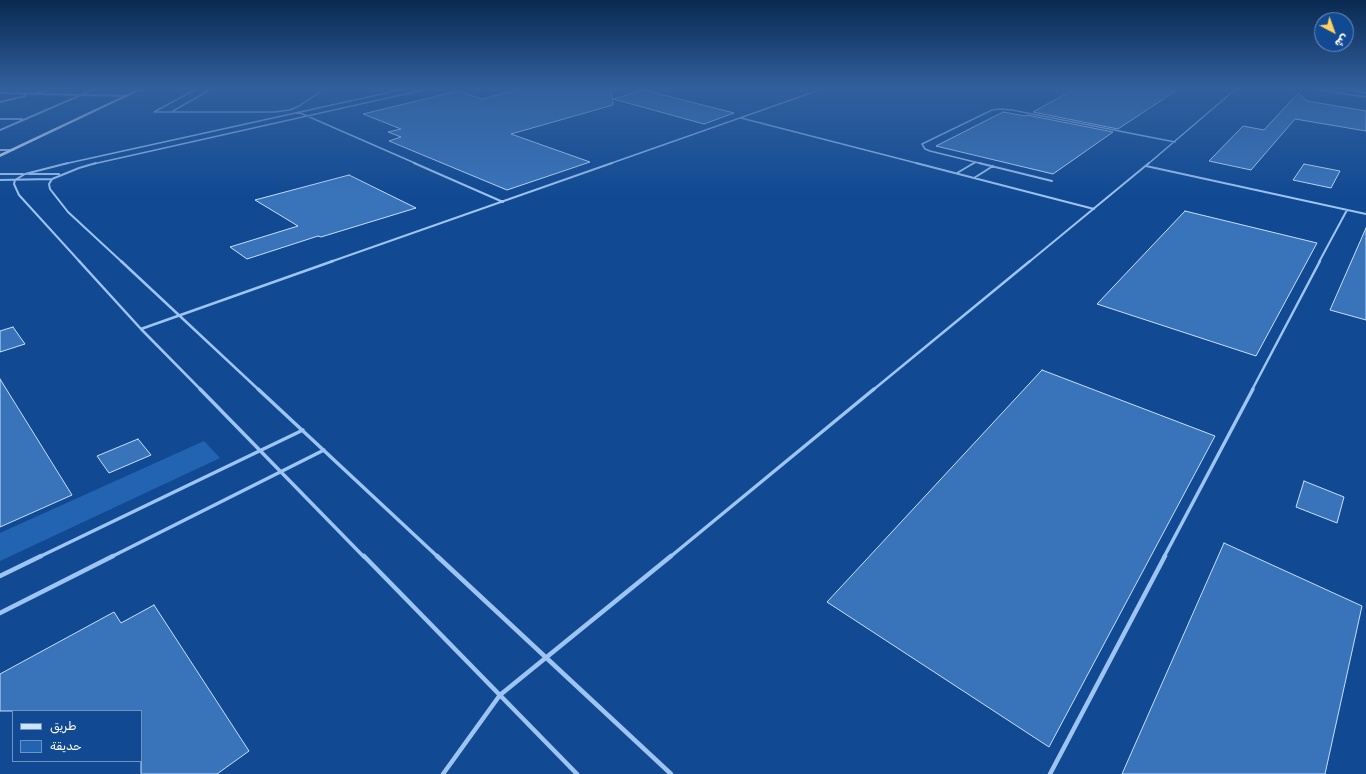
<!DOCTYPE html>
<html>
<head>
<meta charset="utf-8">
<style>
  body { margin:0 }
  #map { position:relative; width:1366px; height:774px; overflow:hidden; background:#114a93; font-family:Rubik,"Noto Sans Arabic",sans-serif }
  canvas { display:block }
  .legend { position:absolute; left:12px; top:710px; width:130px; height:52px; box-sizing:border-box; background:#114a93; border:1px solid #7092be; margin:0; padding:5px 7px; list-style:none; font-size:12px; color:#fff }
  .legend li { display:flex; align-items:center; gap:8px; height:20px }
  .legend b { width:20px; border:1px solid #7092be }
  .north { position:absolute; left:1314px; top:12px; width:40px; height:40px; box-sizing:border-box; background:#114a93; border:1px solid #7092be; border-radius:50%; rotate:139deg; font-size:11px; font-weight:700; line-height:16px; text-align:center; color:#fff }
  .north::after { content:''; display:block; margin:auto; width:14px; height:18px; background:#ffd05f; clip-path:polygon(50% 0,100% 100%,50% 72%,0 100%) }
</style>
</head>
<body>
<div id="map">
<canvas width="1366" height="774"></canvas>
<ul class="legend">
<li><b style="height:5px;background:#cde2fd"></b>طريق</li>
<li><b style="height:11px;background:#2264b2"></b>حديقة</li>
</ul>
<div class="north">ش</div>
</div>
<script>
const g = document.querySelector('canvas').getContext('2d');
g.lineJoin = 'round';
function fillPath(path, color) { g.fillStyle = color; g.fill(path, 'evenodd'); }
const toPath = rows => new Path2D(rows.map(r => 'M' + r).join(''));
function stroke(path, color, width, dash) { g.strokeStyle = color; g.lineWidth = width; g.lineCap = dash ? 'butt' : 'round'; g.setLineDash(dash || []); g.stroke(path); }
const green = toPath([
  [204,441,220,458,0,561,0,533]
]);
const building = toPath([
  [525,88,611,88,613,105,511,134,590,162,507,190,389,141,401,137,388,132,401,129,363,114,458,91,482,99,525,88],
  [1076,88,1180,88,1118,129,1033,112,1076,88],
  [644,90,734,113,704,124,613,99,644,90],
  [1298,93,1307,101,1366,111,1366,131,1295,119,1251,170,1209,161,1243,126,1264,130,1298,93],
  [1003,112,1025,116,1027,115,1113,132,1053,174,936,146,1003,112],
  [1304,164,1340,171,1331,188,1293,180,1304,164],
  [349,175,416,208,321,237,318,236,247,259,230,247,298,226,255,200,349,175],
  [1185,211,1317,243,1256,356,1097,304,1185,211],
  [1366,228,1366,320,1330,310,1366,228],
  [13,327,25,344,0,352,0,331,13,327],
  [1042,370,1215,436,1049,747,827,602,1042,370],
  [0,379,72,495,0,527,0,379],
  [138,439,151,455,109,473,97,456,138,439],
  [1304,481,1344,497,1337,523,1296,507,1304,481],
  [1224,543,1362,606,1325,774,1122,774,1224,543],
  [154,605,249,751,217,774,141,774,141,711,0,711,0,674,114,612,121,623,154,605]
]);
const laneFar4 = toPath([
  [198,88,154,112,274,112,290,110,299,106,326,88],
  [1306,88,1366,97],
  [1334,88,1366,93],
  [173,111,213,88],
  [298,112,417,164],
  [741,118,920,164],
  [64,164,409,88],
  [93,164,432,88],
  [609,164,825,88],
  [972,164,976,162],
  [983,164,930,151,925,149,922,144,992,110,1000,109,1012,110,1175,142],
  [1148,164,1237,88]
]);
const laneFar3 = toPath([
  [68,163,25,174,15,180,14,184,19,195,80,262],
  [414,163,503,202],
  [916,163,1094,209],
  [979,163,1052,181],
  [1146,166,1366,214],
  [957,173,974,163],
  [0,174,23,174],
  [29,174,59,174],
  [974,178,993,166],
  [52,179,49,184,50,189,68,212,122,262],
  [0,180,52,179,79,168,96,163],
  [330,262,612,163],
  [1029,262,1149,163],
  [1319,262,1347,210]
]);
const laneFar2 = toPath([
  [79,261,141,329,201,390],
  [121,261,259,390],
  [141,329,333,261],
  [873,390,1030,261],
  [1252,390,1320,261]
]);
const laneFar1 = toPath([
  [200,389,364,557],
  [258,389,438,557],
  [39,557,303,430],
  [111,557,324,450],
  [670,557,874,389],
  [1164,557,1253,389]
]);
const lane = toPath([
  [364,556,577,774],
  [437,556,671,774],
  [0,576,41,556],
  [0,613,113,556],
  [443,774,500,695,671,556],
  [1050,774,1165,556]
]);
const street = toPath([
  [0,93,127,96],
  [37,93,56,88],
  [0,102,25,96],
  [0,119,22,119],
  [0,130,97,88],
  [0,150,13,150]
]);
const secondary = toPath([
  [140,88,145,88,0,157,0,154,140,88]
]);
fillPath(green, '#2264b2');
fillPath(building, '#3974bb');
stroke(building, '#c5dffd', 1);
stroke(laneFar4, '#9dc4f3', 1.5);
stroke(laneFar3, '#9dc4f3', 2);
stroke(laneFar2, '#9dc4f3', 2.5);
stroke(laneFar1, '#9dc4f3', 3.5);
stroke(lane, '#9dc4f3', 4.5);
stroke(street, '#9dc4f3', 2);
fillPath(secondary, '#cde2fd');
const sky = g.createLinearGradient(0, 0, 0, 197);
sky.addColorStop(0, '#092951');
sky.addColorStop(0.45, '#32609e');
sky.addColorStop(1, '#32609e00');
g.fillStyle = sky;
g.fillRect(0, 0, 1366, 197);
</script>
</body>
</html>
